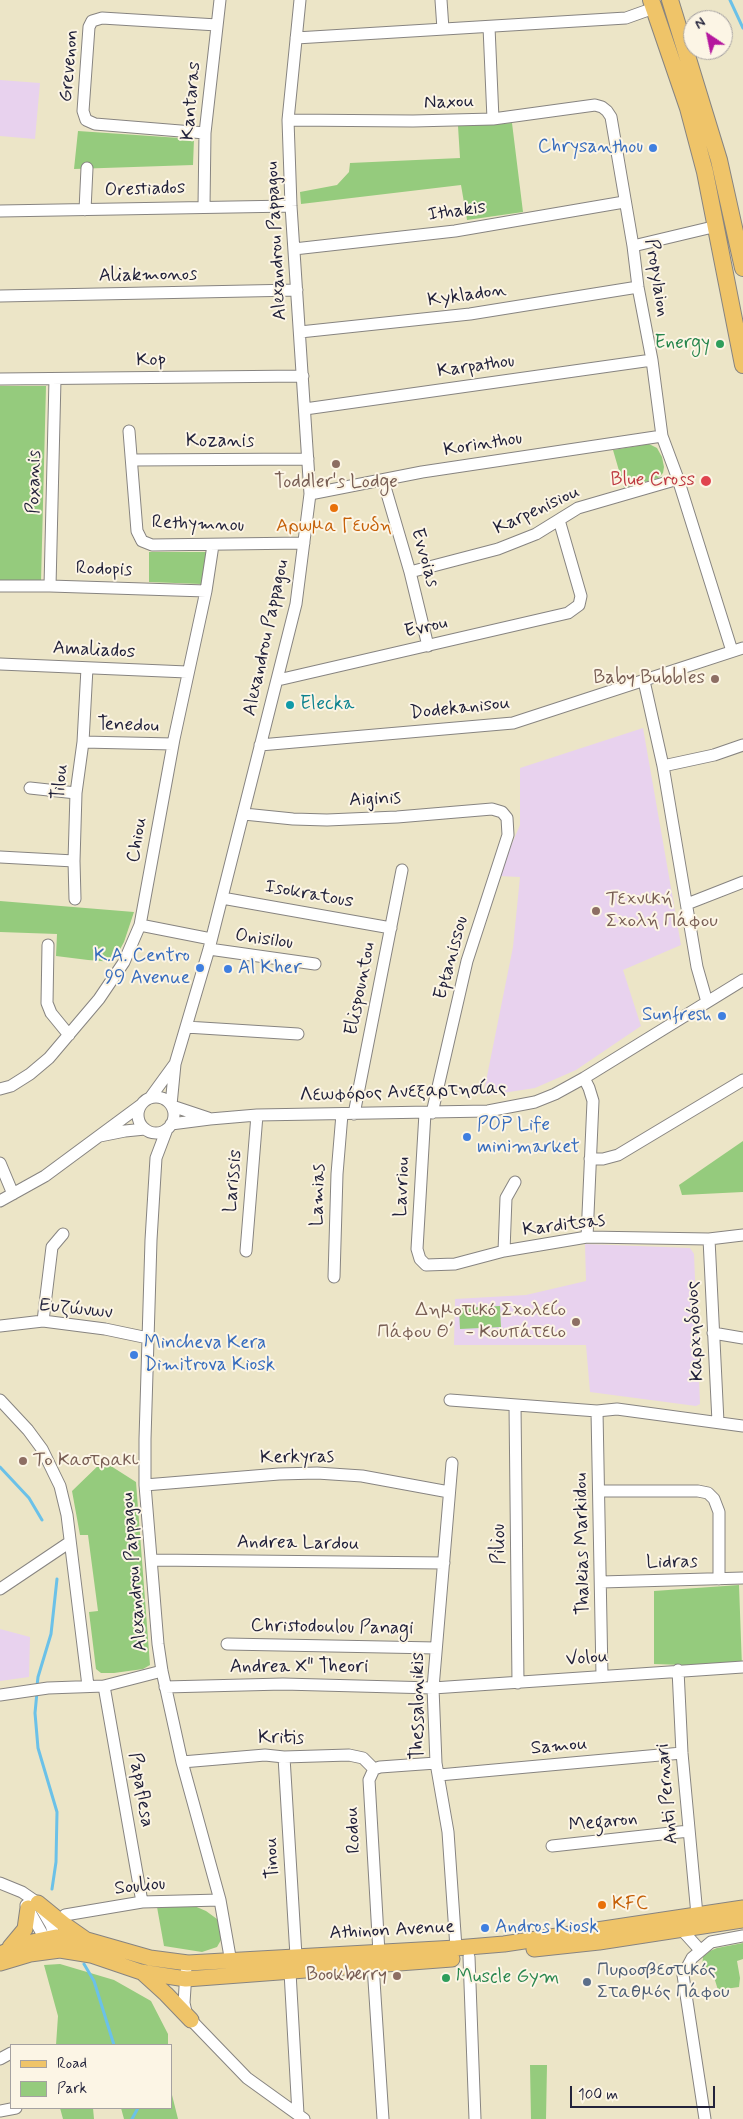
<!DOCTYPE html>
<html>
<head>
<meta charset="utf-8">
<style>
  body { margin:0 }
  #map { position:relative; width:743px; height:2119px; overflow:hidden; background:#ece5c7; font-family:Mynerve,sans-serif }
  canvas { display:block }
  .legend { position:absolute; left:10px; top:2044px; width:162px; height:65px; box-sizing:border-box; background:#fcf5e5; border:1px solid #a5a1a1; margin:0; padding:6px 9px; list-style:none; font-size:15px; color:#22223b }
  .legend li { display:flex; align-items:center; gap:10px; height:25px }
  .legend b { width:25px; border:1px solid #a5a1a1 }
  .north { position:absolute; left:683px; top:10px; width:50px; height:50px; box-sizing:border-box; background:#fcf5e5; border:1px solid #a5a1a1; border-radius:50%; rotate:326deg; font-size:14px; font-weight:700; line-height:20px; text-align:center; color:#22223b }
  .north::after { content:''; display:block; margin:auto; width:18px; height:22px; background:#b5179e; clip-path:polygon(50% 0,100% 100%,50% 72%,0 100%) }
  .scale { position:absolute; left:570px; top:2086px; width:145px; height:22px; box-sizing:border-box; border:2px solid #22223b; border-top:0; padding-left:6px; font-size:15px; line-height:18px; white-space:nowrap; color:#22223b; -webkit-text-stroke:4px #fcf5e5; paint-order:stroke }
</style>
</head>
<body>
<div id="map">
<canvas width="743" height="2119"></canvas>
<ul class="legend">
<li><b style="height:6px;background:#efc469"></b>Road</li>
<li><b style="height:14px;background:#95cb7d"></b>Park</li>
</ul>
<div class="north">N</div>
<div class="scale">100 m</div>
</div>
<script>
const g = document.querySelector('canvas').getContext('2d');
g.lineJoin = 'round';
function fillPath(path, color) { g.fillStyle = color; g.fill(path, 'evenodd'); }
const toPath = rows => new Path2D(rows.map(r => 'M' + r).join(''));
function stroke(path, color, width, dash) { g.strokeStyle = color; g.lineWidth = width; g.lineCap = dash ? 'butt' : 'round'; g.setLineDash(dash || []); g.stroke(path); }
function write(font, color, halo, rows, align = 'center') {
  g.font = font + ' Mynerve,sans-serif'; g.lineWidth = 4; g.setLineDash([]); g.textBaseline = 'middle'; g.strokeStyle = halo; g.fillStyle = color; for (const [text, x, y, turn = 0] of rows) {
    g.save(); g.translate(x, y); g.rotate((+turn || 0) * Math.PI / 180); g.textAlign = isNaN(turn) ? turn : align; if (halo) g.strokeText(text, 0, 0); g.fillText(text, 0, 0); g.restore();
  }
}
const built = toPath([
  [0,80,40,83,35,139,0,136],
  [643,728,681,945,623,970,641,1026,576,1070,535,1088,483,1096,513,947,520,877,498,876,520,825,520,768],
  [585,1244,690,1248,694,1254,700,1404,696,1406,590,1392,586,1345,454,1345,455,1299,526,1295,586,1281],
  [0,1629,30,1637,29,1677,0,1681]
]);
const green = toPath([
  [512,123,523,212,467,220,461,185,301,204,300,192,337,185,349,172,350,163,460,158,458,126],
  [78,131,194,139,193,165,74,169],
  [0,386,46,386,41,582,0,583],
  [649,444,657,448,662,457,664,467,663,473,658,478,624,488,613,450],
  [149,552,207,552,201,584,149,582],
  [0,901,134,912,124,942,113,962,88,960,56,956,57,934,0,932],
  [743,1141,743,1192,682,1195,679,1185],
  [500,1306,501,1327,460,1329,459,1308],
  [103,1461,136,1482,150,1665,143,1669,114,1673,101,1673,96,1669,89,1612,98,1611,88,1535,80,1535,72,1491],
  [739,1585,742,1667,654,1664,654,1591],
  [192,1905,206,1911,217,1919,222,1928,221,1940,217,1947,202,1952,164,1946,157,1907],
  [743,1943,743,1959,737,1961,740,1978,739,1987,718,1990,714,1977,702,1967,703,1957,710,1951,717,1948],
  [60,1964,114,1980,151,2001,168,2034,168,2045,56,2045,58,2016,44,1965],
  [530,2065,547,2065,546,2119,531,2119],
  [171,2091,178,2119,124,2119,121,2108,171,2108],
  [60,2108,93,2108,94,2119,63,2119]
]);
const stream = toPath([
  [730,0,743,28],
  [0,1467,29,1498,42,1520],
  [37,1686,38,1677,51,1634,57,1579],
  [37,1692,35,1713,38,1748,57,1812,56,1862,52,1889],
  [84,1964,94,1981,114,2045],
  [132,2119,138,2108]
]);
const minor = toPath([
  [441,0,443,29],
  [489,27,493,119],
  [296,38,626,18,654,8],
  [288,120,413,121,493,119,595,105,602,107,607,111,611,117,633,246,638,287,652,360,662,436,678,479,732,651],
  [205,133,95,124,86,120,83,111,89,27,92,21,102,18,217,25],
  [204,206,205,133,220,0],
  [85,210,87,168],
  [0,211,291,206],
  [633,246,717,226],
  [294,249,455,231,624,202],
  [0,296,297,290],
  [300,332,470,314,638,287],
  [0,379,303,376],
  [305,409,652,360],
  [129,431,137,531,142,541,152,545,304,543],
  [132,460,308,459],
  [383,480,410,572,428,646],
  [310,494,422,472,662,436],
  [410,572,498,549,536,534,578,508,678,479],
  [0,586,50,586,206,591],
  [50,586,55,379],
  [0,664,187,672],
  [278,680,568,613,579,605,581,596,559,520],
  [644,681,663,766,697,967,707,1002],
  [83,742,173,744],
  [260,745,513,723,743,648],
  [663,766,714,755,743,745],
  [30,788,76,793],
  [244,814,293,819,327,820,397,817,492,809,502,812,507,818,508,835,467,961,432,1113],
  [0,857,74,861],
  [222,898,391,928],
  [75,899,74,861,76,793,83,742,87,668],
  [687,904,743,882],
  [140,925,211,939],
  [48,945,47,1003,51,1013,69,1035],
  [209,949,315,964],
  [186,1027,298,1034],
  [584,1078,589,1088,593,1101,587,1237],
  [0,1089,11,1086,30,1074,49,1058,99,999,124,962,140,925,174,739,206,591,213,545],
  '138 1115a18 18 0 1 1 36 0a18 18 0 1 1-36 0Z',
  [150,1098,174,1065],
  [171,1105,175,1064,209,949,296,604,310,494,291,206,288,120,300,0],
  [172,1106,208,1118],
  [425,1113,417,1249,420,1259,426,1265,455,1264,504,1251,587,1237,709,1239,743,1235],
  [354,1114,402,870],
  [171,1124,210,1119,257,1115,488,1111,535,1102,555,1094,584,1078,743,980],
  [167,1129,156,1158,151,1240,145,1439,145,1485,158,1644,162,1671,182,1762,220,1900,232,1968],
  [100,1136,125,1131,145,1129],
  [590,1159,603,1159,618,1155,743,1080],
  [0,1163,13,1194],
  [0,1201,45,1176,141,1105],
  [709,1239,718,1422],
  [246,1251,257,1115],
  [504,1251,506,1198,515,1182],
  [334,1277,337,1174,342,1114],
  [43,1321,52,1247,63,1234],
  [0,1326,43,1321,105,1329,148,1338],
  [713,1333,743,1338],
  [0,1400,28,1430,42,1449,60,1486,67,1515,88,1686],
  [450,1400,597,1411,617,1409,743,1426],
  [515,1405,518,1683],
  [597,1411,602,1676],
  [452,1463,433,1688,436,1763,448,1832,456,1948],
  [145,1485,279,1474,317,1473,362,1476,449,1492],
  [600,1491,698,1491,708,1493,714,1499,719,1512,719,1579],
  [152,1560,444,1563],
  [601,1582,743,1578],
  [0,1589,70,1542],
  [227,1644,436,1648],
  [678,1670,682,1753,697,1915],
  [104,1686,142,1902],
  [165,1687,283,1684,433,1688,743,1667],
  [0,1695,48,1688,104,1686,162,1671],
  [284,1757,296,1956],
  [182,1762,265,1755,284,1757,349,1755,363,1758,374,1769],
  [439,1775,682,1753],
  [552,1846,689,1831],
  [0,1883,22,1892,38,1903,51,1925,57,1943],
  [26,1905,49,1946],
  [65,1915,142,1902,220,1900],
  [682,1930,700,1950],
  [379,1953,369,1780,374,1769,380,1767,436,1763],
  [469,1957,475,2119],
  [373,1965,383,2119],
  [186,1972,184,2003,186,2012,191,2020,247,2078,304,2119],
  [290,1972,298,2114],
  [0,2059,11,2053],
  [0,2111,16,2108],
  [705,2119,683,1975,692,1958,711,1942,743,1936]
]);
const major = toPath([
  [38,1903,65,1925,85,1939],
  [10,1947,25,1929,28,1908],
  [534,1949,599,1942,743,1920],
  [0,1954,27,1943,56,1937,87,1940,150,1958,188,1963,456,1948,504,1944,743,1908],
  [0,1963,30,1954,60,1950,91,1955,141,1972,186,1979,452,1959],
  [144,1974,166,1994,191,2020]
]);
const highway = toPath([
  [651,0,688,108,705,172,743,365],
  [670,0,719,160,743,268]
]);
const markers = [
  [653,148,5,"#3f7fe0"],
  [720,344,5,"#2e9e5b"],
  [336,464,5,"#8d6e63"],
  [706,481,6,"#e0444e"],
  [334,508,5,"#e8710a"],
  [715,679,5,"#8d6e63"],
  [290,705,5,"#0f9aa8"],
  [596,911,5,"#8d6e63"],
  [200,968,5,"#3f7fe0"],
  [228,969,5,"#3f7fe0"],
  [722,1016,5,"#3f7fe0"],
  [467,1137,5,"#3f7fe0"],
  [576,1322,5,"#8d6e63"],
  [134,1355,5,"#3f7fe0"],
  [23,1461,5,"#8d6e63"],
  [602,1905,5,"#e8710a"],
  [485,1928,5,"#3f7fe0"],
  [397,1976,5,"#8d6e63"],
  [446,1978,5,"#2e9e5b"],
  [587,1982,5,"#5c6f8a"]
];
const streetNames = [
  ["Grevenon",70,66,-85],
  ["Kantaras",192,101,-85],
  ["Naxou",449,103,-2],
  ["Orestiados",145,190,-2],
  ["Ithakis",457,212,-8],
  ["Alexandrou Pappagou",277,241,-93],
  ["Aliakmonos",148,276,-1],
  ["Propylaion",656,278,81],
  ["Kykladon",467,296,-8],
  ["Kop",151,361,-1],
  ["Karpathou",476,367,-8],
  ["Kozanis",220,442],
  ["Korinthou",483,445,-9],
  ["Poxanis",35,482,-89],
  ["Karpenisiou",537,511,-25],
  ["Rethymnou",198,525,2],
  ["Evvoias",424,558,74],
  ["Rodopis",104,570,2],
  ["Evrou",426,628,-13],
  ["Alexandrou Pappagou",267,638,-78],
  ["Amaliados",94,651,3],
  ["Dodekanisou",460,709,-6],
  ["Tenedou",128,726,2],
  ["Tilou",61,782,-84],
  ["Aiginis",375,800,-3],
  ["Chiou",138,840,-80],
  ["Isokratous",309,895,10],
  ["Onisilou",264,940,8],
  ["Eptanissou",452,958,-75],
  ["Elispountou",361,989,-79],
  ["Λεωφόρος Ανεξαρτησίας",403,1093,-2],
  ["Larissis",234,1181,-85],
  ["Lavriou",403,1187,-87],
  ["Lamias",319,1195,-88],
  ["Karditsas",564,1226,-7],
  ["Ευζώνων",76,1310,6],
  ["Καρχηδόνος",696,1331,-93],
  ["Kerkyras",297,1458,-1],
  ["Andrea Lardou",298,1544,1],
  ["Piliou",500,1544,-90],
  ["Thaleias Markidou",583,1544,-91],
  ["Lidras",672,1563,-1],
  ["Alexandrou Pappagou",135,1572,-95],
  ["Christodoulou Panagi",332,1628,1],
  ["Volou",587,1659,-5],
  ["Andrea X\" Theori",299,1668],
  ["Thessalonikis",419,1706,-90],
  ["Kritis",281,1739],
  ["Samou",559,1747,-5],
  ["Papaflesa",140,1790,80],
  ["Anti Pernari",668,1794,-95],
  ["Megaron",603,1823,-6],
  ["Rodou",354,1830,-93],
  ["Tinou",273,1858,-93],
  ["Souliou",140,1887,-6],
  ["Athinon Avenue",392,1931,-3]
];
const shopNames = [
  ["Chrysanthou",643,148,"right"],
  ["K.A. Centro",190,957,"right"],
  ["99 Avenue",190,979,"right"],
  ["Al Kher",238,969],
  ["Sunfresh",712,1016,"right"],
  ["POP Life",477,1126],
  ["minimarket",477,1148],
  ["Mincheva Kera",144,1344],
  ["Dimitrova Kiosk",144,1366],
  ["Andros Kiosk",495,1928]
];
const leisureNames = [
  ["Energy",710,344],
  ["Muscle Gym",456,1978,"left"]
];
const healthNames = [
  ["Blue Cross",695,481]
];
const educationNames = [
  ["Toddler's Lodge",336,483,"center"],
  ["Baby Bubbles",705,679],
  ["Τεχνική",606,900,"left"],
  ["Σχολή Πάφου",606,922,"left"],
  ["Δημοτικό Σχολείο",566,1311],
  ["Πάφου Θ΄ - Κουπάτειο",566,1333],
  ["Το Καστρακι",33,1461,"left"],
  ["Bookberry",387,1976]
];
const foodNames = [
  ["Αρωμα Γευδη",334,527],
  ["KFC",612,1905,"left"]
];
const cultureNames = [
  ["Elecka",300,705]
];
const serviceNames = [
  ["Πυροσβεστικός",597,1971],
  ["Σταθμός Πάφου",597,1993]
];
fillPath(built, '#e8d2ee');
fillPath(green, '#95cb7d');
stroke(stream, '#6bc1e8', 3);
stroke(minor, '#878481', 13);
stroke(major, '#878481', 17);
stroke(highway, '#878481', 18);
stroke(minor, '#fff', 11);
stroke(major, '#efc469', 15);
stroke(highway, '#efc469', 16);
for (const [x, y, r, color] of markers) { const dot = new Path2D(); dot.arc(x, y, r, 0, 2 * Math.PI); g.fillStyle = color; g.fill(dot); stroke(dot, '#fcf5e5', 2); }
write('19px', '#22223b', '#fcf5e5', streetNames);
write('19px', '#366cbe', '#fcf5e5', shopNames, 'left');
write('19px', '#27864d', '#fcf5e5', leisureNames, 'right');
write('19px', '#be3a42', '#fcf5e5', healthNames, 'right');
write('19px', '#785e54', '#fcf5e5', educationNames, 'right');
write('19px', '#c56008', '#fcf5e5', foodNames);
write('19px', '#0d838f', '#fcf5e5', cultureNames, 'left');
write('19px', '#4e5e75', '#fcf5e5', serviceNames, 'left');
</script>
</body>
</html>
